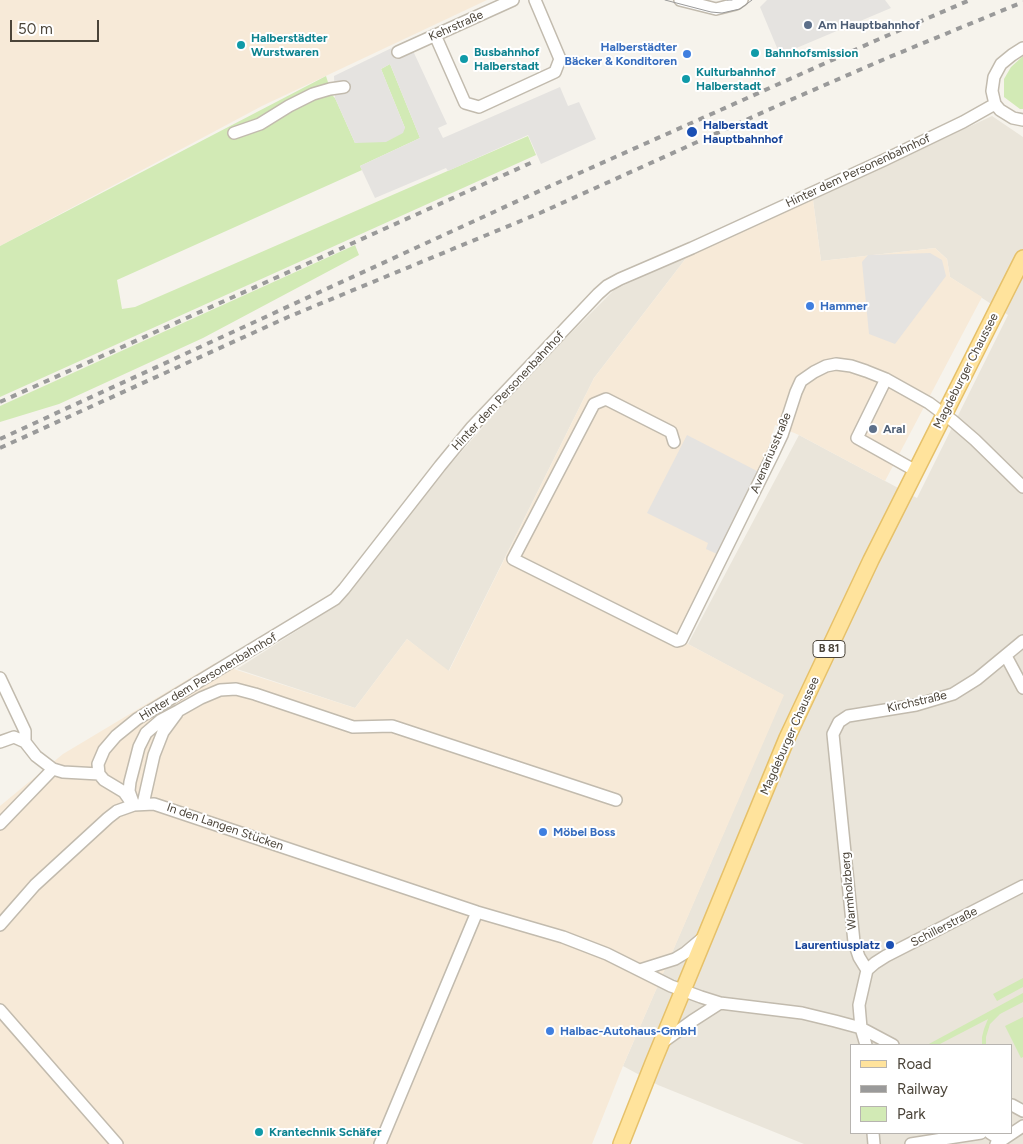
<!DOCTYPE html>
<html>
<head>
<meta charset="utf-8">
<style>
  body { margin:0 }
  #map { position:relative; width:1023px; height:1144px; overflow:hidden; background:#f6f3ec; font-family:Figtree,sans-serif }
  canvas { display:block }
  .legend { position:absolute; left:850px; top:1044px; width:162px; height:90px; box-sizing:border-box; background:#fff; border:1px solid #b7b4b0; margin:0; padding:6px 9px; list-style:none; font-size:15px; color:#4b4439 }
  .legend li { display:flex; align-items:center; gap:10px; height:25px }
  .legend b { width:25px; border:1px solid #b7b4b0 }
  .scale { position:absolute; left:10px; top:20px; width:89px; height:22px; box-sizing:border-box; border:2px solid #4b4439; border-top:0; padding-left:6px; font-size:15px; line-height:18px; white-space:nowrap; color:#4b4439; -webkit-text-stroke:4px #fff; paint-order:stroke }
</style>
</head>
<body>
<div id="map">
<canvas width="1023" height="1144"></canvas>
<ul class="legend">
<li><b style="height:6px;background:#ffe39c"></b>Road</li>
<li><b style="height:6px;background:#9a9a9a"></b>Railway</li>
<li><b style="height:14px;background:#d2eab5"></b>Park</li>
</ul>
<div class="scale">50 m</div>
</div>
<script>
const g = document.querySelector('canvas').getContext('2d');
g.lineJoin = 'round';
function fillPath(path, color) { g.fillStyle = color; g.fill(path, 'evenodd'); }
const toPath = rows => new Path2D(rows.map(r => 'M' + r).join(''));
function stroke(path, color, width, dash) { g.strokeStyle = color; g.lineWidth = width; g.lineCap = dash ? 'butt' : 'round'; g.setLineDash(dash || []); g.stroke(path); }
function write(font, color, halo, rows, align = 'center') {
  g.font = font + ' Figtree,sans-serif'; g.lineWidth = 4; g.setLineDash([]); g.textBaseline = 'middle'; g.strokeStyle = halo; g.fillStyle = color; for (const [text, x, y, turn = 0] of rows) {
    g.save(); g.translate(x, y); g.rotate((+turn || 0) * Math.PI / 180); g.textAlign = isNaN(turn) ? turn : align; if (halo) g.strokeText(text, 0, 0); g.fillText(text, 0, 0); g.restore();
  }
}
const residential = toPath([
  [992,116,1023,137,1023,1144,804,1144,658,1085,623,1066,783,695,688,644,799,435,917,498,1008,315,950,277,947,259,935,248,821,261,813,200],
  [852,1045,1012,1045,1012,1133,852,1133],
  [690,253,594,378,448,672,407,639,355,708,237,669,337,605,436,481,521,383,614,290]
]);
const commercial = toPath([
  [0,0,487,0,262,106,0,246],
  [813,200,821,261,935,248,947,259,950,277,982,297,885,481,799,435,775,425,763,466,676,636,688,644,784,695,623,1066,592,1144,0,1144,0,806,63,754,215,663,355,708,407,639,449,671,594,378,690,253]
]);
const green = toPath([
  [1023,56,1023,109,1020,109,1004,97,1004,79,1011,67],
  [390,64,420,138,360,166,362,170,117,280,122,309,135,307,528,136,536,155,0,397,0,246,326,76,332,95,335,98,355,143,405,128,381,69],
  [355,245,359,255,203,338,59,404,0,422,0,406],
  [1023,978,1023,987,997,1001,993,994],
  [1023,993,1023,1002,1000,1014,990,1024,986,1037,986,1045,982,1045,982,1037,984,1029,988,1019,938,1045,927,1045],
  [1023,1017,1023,1057,1021,1058,1005,1026]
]);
const parking = toPath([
  [767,0,885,0,891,8,780,55,760,7],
  [408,40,447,124,438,128,443,138,560,87,568,106,579,102,596,139,541,164,528,135,448,171,446,168,375,198,360,166,420,138,390,64,381,69,405,128,403,133,386,142,355,143,335,98,334,76],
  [930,253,942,260,946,276,895,344,869,334,862,262,868,255],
  [687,435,759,472,717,554,706,549,708,543,647,513]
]);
const minor = toPath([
  [680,0,716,9,736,4,742,0],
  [435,35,465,103,479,107,555,72,560,59,535,0],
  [1023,48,1012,55,1001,64,994,77,992,91,995,104,1000,110,1013,118,1023,120],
  [398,52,513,0],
  [234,133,260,124,289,106,313,94,330,89,344,87],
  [886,379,857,438,916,471],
  [674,442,671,432,606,399,594,404,513,559,677,641,681,640,773,454,782,435,796,392,801,381,814,372,826,366,836,364,851,366,866,371,886,379,929,403,953,421,975,440,1023,487],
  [1006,656,1023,688],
  [0,678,25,731,25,742,36,756,53,769],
  [0,742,14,737,25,742],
  [99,774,98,764,104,750,116,736,137,719,335,599,344,589,440,466,472,427,598,294,607,286,620,279,692,248,884,160,963,122,995,104],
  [143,804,154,755,163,732,177,713],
  [134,805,129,791,130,782,139,747,146,733,161,720,178,711,201,698,220,690,236,689,255,694,353,727,392,726,616,800],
  [0,824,53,769,63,772,99,774,104,780,124,792,131,802],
  [0,925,35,885,108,818,117,811,134,805,154,804,477,912,563,937,607,954,671,986,701,997,720,1003,802,1013,835,1021,861,1028,893,1045],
  [640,970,675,959,685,953,704,937],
  [867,970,875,963,886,956,1023,886],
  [0,1010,117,1144],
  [660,1044,692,1021,720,1003],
  [866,1045,861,1028,859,1005,867,970,859,957,854,942,833,734,839,722,848,716,916,705,953,694,977,679,1023,641],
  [1012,1105,1023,1111],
  [873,1133,874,1144],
  [990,1133,1001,1140],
  [380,1144,477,912],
  [911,1144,981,1133],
  [996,1144,1023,1126]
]);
const major = toPath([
  [621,1144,653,1063,787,738,871,560,1023,258]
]);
const tram = toPath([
  [665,0,711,12,722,13,740,9,752,0],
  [727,0,732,0]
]);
const rail = toPath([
  [0,402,535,161],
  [0,439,546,188,877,40,970,0],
  [0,448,288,317,540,213,788,101,887,58,1023,2]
]);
const markers = [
  [808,25,5,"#5c6f8a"],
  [241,45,5,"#0f9aa8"],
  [755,53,5,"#0f9aa8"],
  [687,54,5,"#3f7fe0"],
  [464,59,5,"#0f9aa8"],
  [686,79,5,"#0f9aa8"],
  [692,132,6,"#1a4fb4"],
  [810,306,5,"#3f7fe0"],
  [873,429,5,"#5c6f8a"],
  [543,832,5,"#3f7fe0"],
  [890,945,5,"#1a4fb4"],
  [550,1031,5,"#3f7fe0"],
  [259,1132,5,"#0f9aa8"]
];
const shields = [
  [829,649,32]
];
const shieldNames = [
  ["B 81",829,649]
];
const serviceNames = [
  ["Am Hauptbahnhof",818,25],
  ["Aral",883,429]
];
const streetNames = [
  ["Kehrstraße",456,26,-24],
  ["Hinter dem Personenbahnhof",858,171,-25],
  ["Magdeburger Chaussee",966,371,-63],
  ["Hinter dem Personenbahnhof",508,391,-47],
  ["Avenariusstraße",771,453,-67],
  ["Hinter dem Personenbahnhof",208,677,-31],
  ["Kirchstraße",917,702,-13],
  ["Magdeburger Chaussee",790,736,-66],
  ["In den Langen Stücken",225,827,19],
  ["Warmholzberg",849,891,-95],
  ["Schillerstraße",944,927,-27]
];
const cultureNames = [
  ["Halberstädter",251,38],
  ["Wurstwaren",251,52],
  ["Busbahnhof",474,52],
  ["Halberstadt",474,66],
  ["Bahnhofsmission",765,53],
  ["Kulturbahnhof",696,72],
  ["Halberstadt",696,86],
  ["Krantechnik Schäfer",269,1132]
];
const shopNames = [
  ["Halberstädter",677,47,"right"],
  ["Bäcker & Konditoren",677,61,"right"],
  ["Hammer",820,306],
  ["Möbel Boss",553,832],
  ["Halbac-Autohaus-GmbH",560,1031]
];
const transitNames = [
  ["Halberstadt",703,125],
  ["Hauptbahnhof",703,139],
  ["Laurentiusplatz",880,945,"right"]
];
fillPath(residential, '#eae5da');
fillPath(commercial, '#f7ead8');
fillPath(green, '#d2eab5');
fillPath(parking, '#e5e3e0');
stroke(minor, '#c2bbae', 14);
stroke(major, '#e6c16a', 18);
stroke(minor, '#fff', 11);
stroke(major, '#ffe39c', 15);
stroke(tram, '#9a9a9a', 1);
stroke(rail, '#9a9a9a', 4, [6, 6]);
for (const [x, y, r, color] of markers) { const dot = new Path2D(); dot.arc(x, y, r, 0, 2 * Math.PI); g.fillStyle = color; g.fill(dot); stroke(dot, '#fff', 2); }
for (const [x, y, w] of shields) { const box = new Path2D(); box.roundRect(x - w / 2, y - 8.5, w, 17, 4); g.fillStyle = '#fff'; g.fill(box); stroke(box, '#4b4439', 1); }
write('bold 11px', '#4b4439', null, shieldNames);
write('bold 12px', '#4e5e75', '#fff', serviceNames, 'left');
write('12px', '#4b4439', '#fff', streetNames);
write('bold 12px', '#0d838f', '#fff', cultureNames, 'left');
write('bold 12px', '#366cbe', '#fff', shopNames, 'left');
write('bold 12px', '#164399', '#fff', transitNames, 'left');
</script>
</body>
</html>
